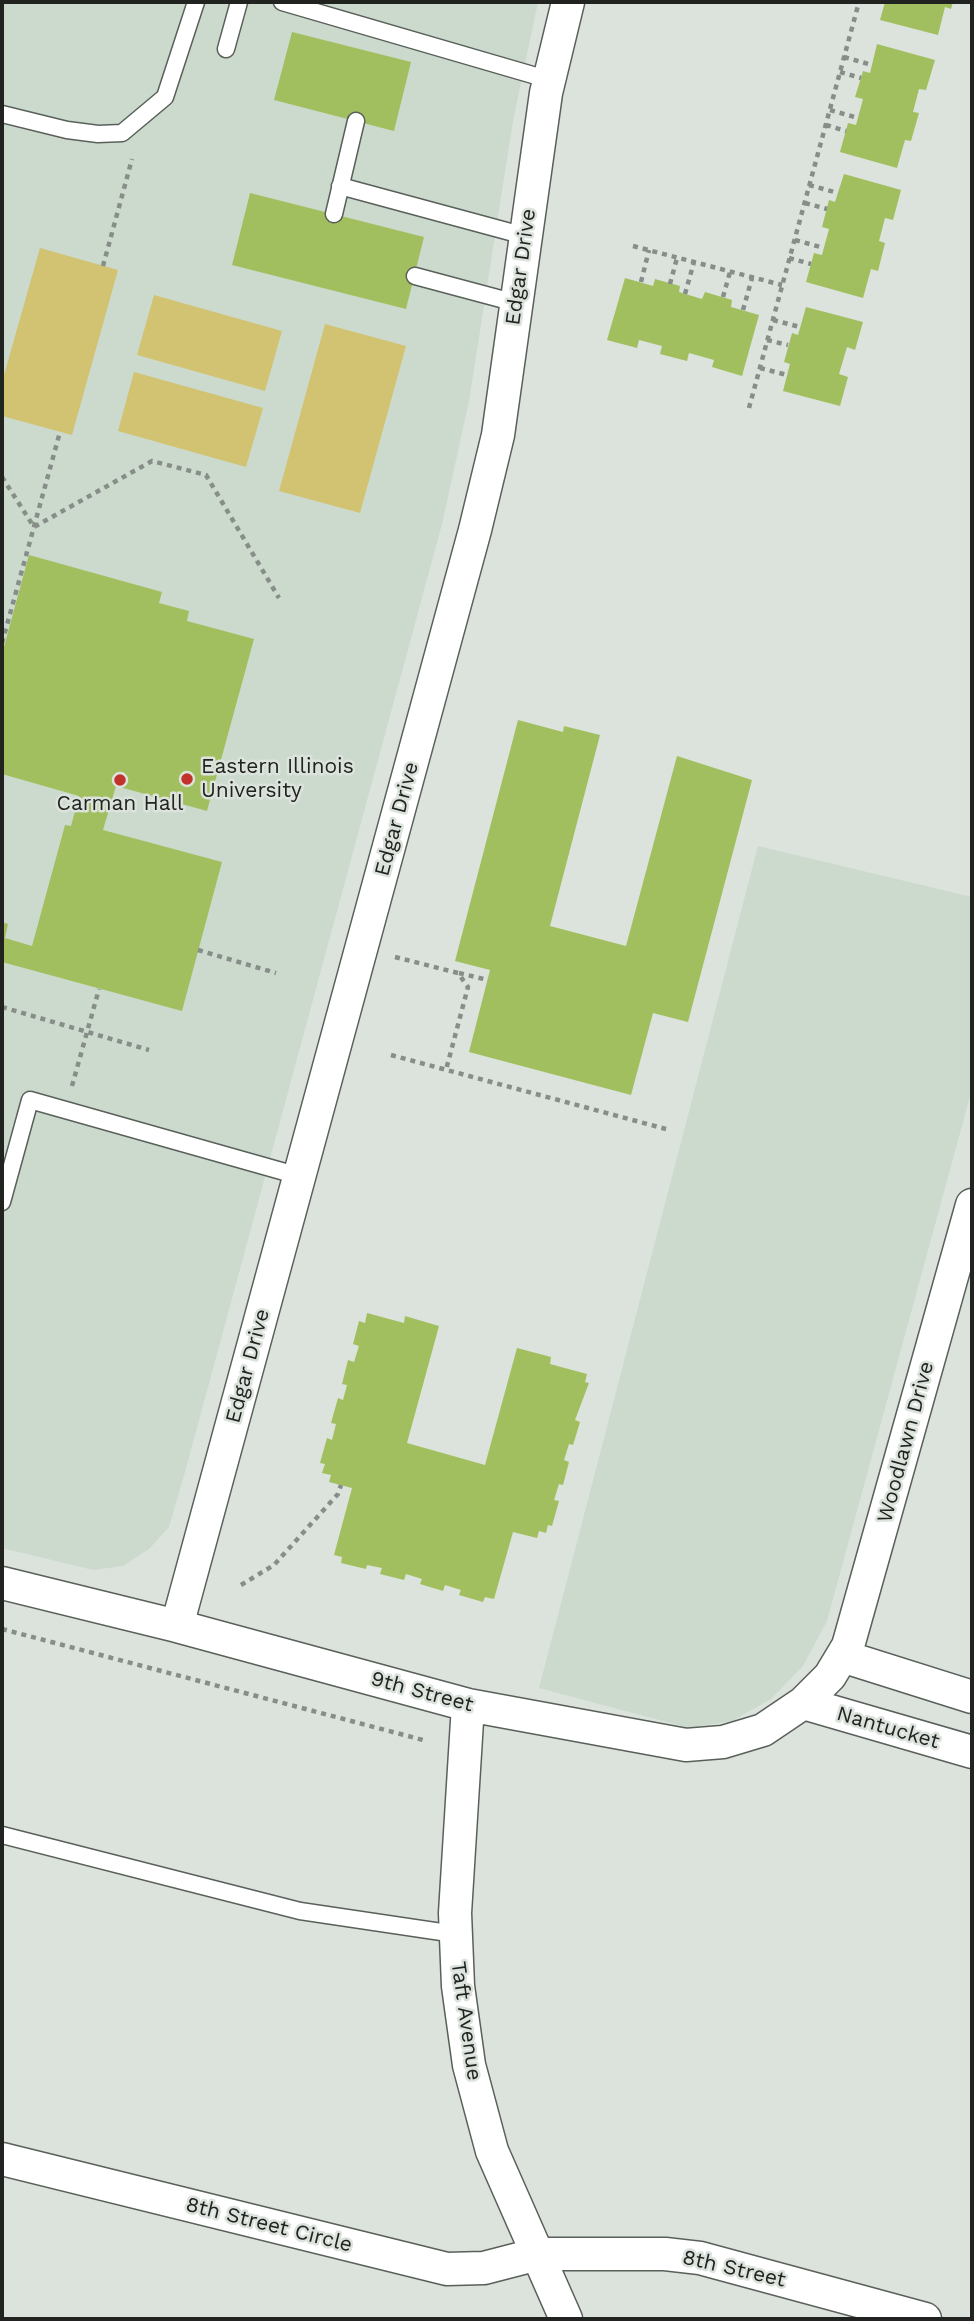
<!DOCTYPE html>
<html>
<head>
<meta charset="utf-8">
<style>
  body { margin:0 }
  #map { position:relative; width:974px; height:2321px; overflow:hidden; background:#dbe3dc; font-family:"Work Sans",sans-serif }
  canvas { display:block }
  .frame { position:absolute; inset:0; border:4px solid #202320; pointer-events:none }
</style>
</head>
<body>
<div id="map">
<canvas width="974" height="2321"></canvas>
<div class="frame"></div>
</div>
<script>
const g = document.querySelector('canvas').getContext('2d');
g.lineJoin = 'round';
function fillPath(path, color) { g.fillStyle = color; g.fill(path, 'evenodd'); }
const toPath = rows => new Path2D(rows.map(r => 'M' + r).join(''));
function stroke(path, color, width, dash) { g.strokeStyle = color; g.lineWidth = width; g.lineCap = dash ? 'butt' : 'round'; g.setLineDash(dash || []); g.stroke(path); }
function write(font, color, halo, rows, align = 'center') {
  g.font = font + ' "Work Sans",sans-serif'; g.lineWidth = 5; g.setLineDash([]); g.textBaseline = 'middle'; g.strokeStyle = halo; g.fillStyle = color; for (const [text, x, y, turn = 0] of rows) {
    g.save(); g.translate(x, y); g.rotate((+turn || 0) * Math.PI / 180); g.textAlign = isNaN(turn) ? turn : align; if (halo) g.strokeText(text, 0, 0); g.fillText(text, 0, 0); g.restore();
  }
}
const built = toPath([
  [2,2,538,2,513,121,469,401,442,524,185,1472,169,1527,149,1549,123,1566,93,1570,2,1548],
  [758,846,972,897,972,1089,827,1621,803,1666,771,1699,732,1721,689,1728,539,1688]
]);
const green = toPath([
  [40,248,118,270,72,435,2,416,2,382],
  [154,295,282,331,265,391,137,355],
  [325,324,406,346,360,513,279,491],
  [134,372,263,408,246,467,118,431]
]);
const building = toPath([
  [885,2,953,2,951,9,945,7,938,35,880,20],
  [292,32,411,62,394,131,274,100],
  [877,44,935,60,926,90,919,89,913,112,919,113,911,141,905,140,897,168,840,152,848,123,856,125,863,99,855,97,863,71,870,73],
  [844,174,901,190,893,220,885,218,879,241,885,243,878,271,871,269,863,298,806,282,814,253,822,255,829,229,822,227,829,200,835,202],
  [250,193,424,237,406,309,232,265],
  [625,278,653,286,655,279,680,286,679,292,702,299,705,292,732,300,731,307,759,315,742,376,712,367,714,360,689,353,687,361,660,354,662,346,639,340,637,348,607,340],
  [806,307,863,322,855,350,847,347,839,374,848,377,840,406,783,391,790,364,784,362,792,333,798,335],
  [29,555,162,592,159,603,189,611,187,621,254,639,207,811,116,786,103,830,222,862,182,1011,2,962,2,922,8,924,5,938,32,946,65,825,71,826,79,796,2,774,2,654],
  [518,720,563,732,564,726,600,735,550,926,626,946,677,756,752,780,688,1022,653,1013,631,1095,469,1052,490,970,455,961],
  [367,1313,404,1323,405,1316,439,1326,407,1443,485,1465,517,1348,551,1357,550,1364,587,1374,585,1382,589,1383,575,1420,580,1422,573,1445,569,1444,564,1460,569,1462,563,1485,559,1484,554,1500,559,1501,552,1526,548,1525,546,1533,539,1531,537,1538,513,1532,494,1599,485,1597,483,1602,459,1595,461,1590,445,1585,443,1591,420,1584,422,1579,406,1574,404,1580,380,1574,382,1568,367,1565,366,1569,341,1563,342,1557,334,1555,352,1488,329,1482,331,1475,322,1473,325,1464,320,1463,327,1438,332,1440,336,1424,331,1423,338,1398,343,1400,347,1385,342,1384,348,1360,354,1362,359,1346,353,1344,359,1321,365,1323]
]);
const path = toPath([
  [844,57,872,65],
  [840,72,861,78],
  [830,110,858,118],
  [826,125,846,131],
  [809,185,838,193],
  [805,203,827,209],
  [795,240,824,248],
  [633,246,782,285],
  [789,258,811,264],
  [103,266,132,159],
  [641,282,649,250],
  [670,284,677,258],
  [685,294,694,262],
  [723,297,730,272],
  [743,310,752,278],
  [773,320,800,327],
  [767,340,788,345],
  [760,368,787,375],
  [749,408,859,2],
  [2,477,34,527,152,461,206,475,279,598],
  [2,643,60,432],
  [198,950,276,973],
  [395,957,458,973,468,987,446,1070],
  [459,973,488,980],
  [2,1007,149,1050],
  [391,1055,666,1129],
  [72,1086,99,989],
  [241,1585,274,1565,338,1494,341,1485],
  [2,1629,427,1741]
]);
const lane = toPath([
  [282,2,550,80],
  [226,49,239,2],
  [2,114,67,130,98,134,122,133,165,97,196,2],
  [340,186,525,236],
  [334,214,356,121],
  [415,276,516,303],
  [2,1202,30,1100,299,1176],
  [2,1835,300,1911,455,1934]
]);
const street = toPath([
  [2,1583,177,1626,468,1705,686,1745,723,1742,763,1730,803,1703,830,1676,848,1646,972,1205],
  [177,1626,475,530,498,435,546,93,568,2],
  [842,1656,972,1697],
  [803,1703,972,1752],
  [468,1705,455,1913,458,1986,469,2065,492,2151,566,2319],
  [2,2159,447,2269,484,2268,538,2254,665,2254,700,2258,925,2319]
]);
const markers = [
  [187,779,7,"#c1332a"],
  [120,780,7,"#c1332a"]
];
const streetNames = [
  ["Edgar Drive",521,267,-82],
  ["Edgar Drive",397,819,-75],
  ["Edgar Drive",248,1366,-75],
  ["Woodlawn Drive",906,1442,-75],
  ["9th Street",422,1692,15],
  ["Nantucket",888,1728,16],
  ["Taft Avenue",466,2021,82],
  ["8th Street Circle",269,2225,14],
  ["8th Street",734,2269,13]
];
const poiNames = [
  ["Eastern Illinois",201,767],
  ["University",201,791],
  ["Carman Hall",120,804,"center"]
];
fillPath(built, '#ccdacd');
fillPath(green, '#d1c372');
fillPath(building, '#a1bf5e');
stroke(lane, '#59605a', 19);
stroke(street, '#59605a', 35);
stroke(path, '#878d88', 4.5, [5, 5]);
stroke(lane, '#fff', 16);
stroke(street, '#fff', 32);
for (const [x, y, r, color] of markers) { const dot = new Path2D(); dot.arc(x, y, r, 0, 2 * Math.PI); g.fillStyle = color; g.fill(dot); stroke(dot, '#dbe3dc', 2.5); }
write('21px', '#202320', '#dbe3dc', streetNames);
write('21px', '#202320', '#dbe3dc', poiNames, 'left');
</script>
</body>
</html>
